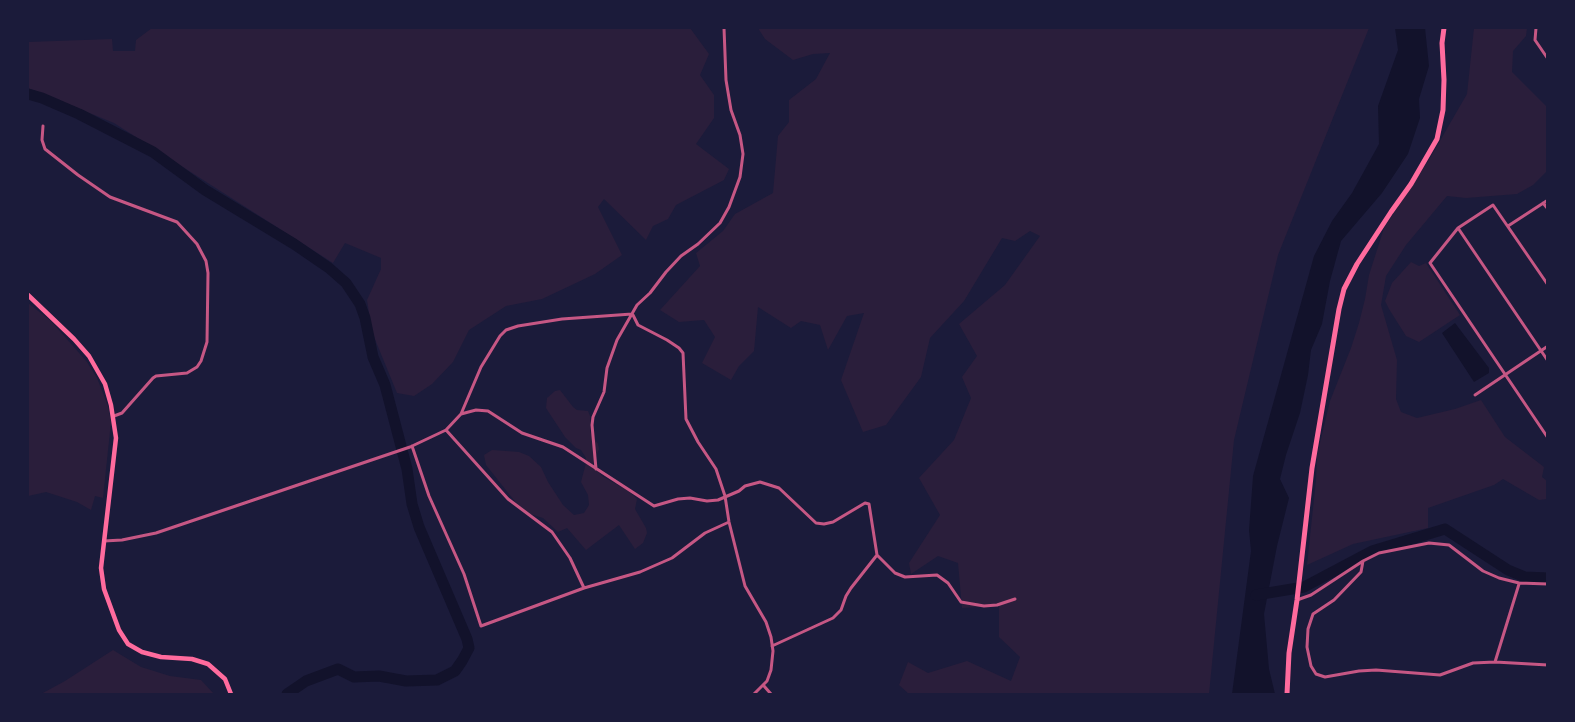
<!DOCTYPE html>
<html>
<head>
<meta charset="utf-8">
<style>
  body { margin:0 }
  #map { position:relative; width:1575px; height:722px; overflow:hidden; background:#1b1b3a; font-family:"Titillium Web",sans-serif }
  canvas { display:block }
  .frame { position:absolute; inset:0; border:29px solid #1b1b3a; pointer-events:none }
</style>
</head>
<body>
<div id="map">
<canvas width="1575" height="722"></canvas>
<div class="frame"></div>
</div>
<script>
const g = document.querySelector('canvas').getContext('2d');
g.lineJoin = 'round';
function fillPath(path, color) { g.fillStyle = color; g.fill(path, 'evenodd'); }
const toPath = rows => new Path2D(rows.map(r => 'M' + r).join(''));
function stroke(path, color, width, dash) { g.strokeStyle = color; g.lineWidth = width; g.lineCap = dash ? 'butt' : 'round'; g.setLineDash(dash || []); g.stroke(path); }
const green = toPath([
  [152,28,690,28,709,54,700,75,714,95,714,118,696,144,729,169,724,180,676,205,668,219,653,226,646,240,604,199,598,207,622,255,595,274,542,299,506,306,469,330,453,362,432,384,414,396,397,393,372,332,367,300,381,269,381,258,345,243,333,263,114,123,28,88,28,42,112,39,113,51,135,51,136,40],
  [758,28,1369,28,1278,255,1234,440,1209,694,909,694,899,685,908,662,928,673,967,661,1011,681,1020,657,999,637,999,606,962,608,958,563,938,556,911,574,909,563,940,515,919,478,954,440,971,398,962,377,977,356,959,324,1005,285,1040,236,1030,231,1015,241,1002,238,964,301,930,338,921,377,886,425,863,432,841,380,864,313,847,316,828,350,820,325,801,321,791,328,758,307,754,351,739,366,731,380,702,363,715,337,704,320,679,322,660,310,700,266,696,253,723,231,735,214,773,193,778,136,789,122,789,100,816,79,830,53,813,54,793,60,765,39],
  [1474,28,1527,28,1526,36,1513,51,1512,72,1547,107,1547,171,1533,185,1517,194,1466,198,1447,196,1406,245,1386,276,1381,305,1397,360,1396,399,1401,412,1417,418,1455,409,1481,400,1505,437,1544,467,1542,477,1547,481,1547,499,1539,500,1503,479,1494,485,1428,508,1428,528,1353,544,1307,565,1316,480,1317,455,1330,401,1351,348,1359,323,1365,299,1369,275,1384,228,1430,158,1467,94],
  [1411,262,1419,266,1426,263,1460,315,1419,342,1406,336,1389,309,1385,301,1392,283],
  [28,303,51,321,87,362,97,378,108,406,111,422,103,498,95,496,91,510,77,502,46,492,28,496],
  [560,390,573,407,577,410,588,411,590,416,590,432,598,444,599,449,593,464,596,469,602,476,630,492,637,499,635,509,646,528,647,533,643,543,635,549,619,525,586,550,567,528,558,532,543,518,530,514,517,504,486,465,484,455,492,450,519,452,529,456,541,467,548,482,563,505,574,515,584,513,589,505,588,495,581,482,586,463,586,458,581,450,576,448,565,437,546,408,547,398,555,391],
  [113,650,141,667,170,676,201,680,214,694,41,694,65,681]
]);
const water = toPath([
  [1395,28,1425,28,1429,66,1419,99,1420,118,1408,154,1382,193,1341,241,1330,281,1322,324,1311,350,1308,375,1300,413,1286,455,1280,479,1289,498,1277,546,1264,614,1269,669,1275,694,1232,694,1251,551,1249,530,1253,476,1314,256,1332,221,1352,193,1379,144,1378,106,1398,50],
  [1455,323,1489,368,1489,373,1474,382,1442,333]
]);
const river = toPath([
  [28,94,42,98,79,114,153,152,205,190,294,244,329,268,346,283,360,304,365,318,373,357,385,385,407,469,412,504,419,527,467,639,469,648,462,661,455,671,437,680,406,681,379,676,354,677,338,669,306,681,287,694],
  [1256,595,1304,587,1372,551,1445,529,1508,570,1525,577,1548,578]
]);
const minor = toPath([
  [1536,28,1535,40,1548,59],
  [43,126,42,140,45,149,78,175,110,197,177,222,197,244,206,261,208,273,207,342,201,361,197,367,187,373,156,376,153,378,122,413,114,416],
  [1543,203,1548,209],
  [1508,226,1548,200],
  [1458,228,1548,361],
  [1548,285,1493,205,1458,228,1430,263,1548,438],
  [633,315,638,325,667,340,679,348,683,353,686,419,698,442,716,469,725,496,729,522,745,586,766,622,771,637,773,651,771,670,767,681,754,694],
  [1475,395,1548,346],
  [461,414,476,410,488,411,522,433,563,447,654,506,678,499,690,498,707,501,718,500,739,491,745,486,760,482,779,488,816,523,824,524,833,522,865,503,869,504,877,555,895,573,905,577,937,575,948,583,961,602,984,606,997,605,1015,599],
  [446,430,508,499,552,532,570,558,584,588],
  [412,446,429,496,464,574,481,626,584,588,640,572,672,558,705,533,729,522],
  [596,469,592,425,593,417,604,392,607,368,617,340,637,305,650,293,666,272,681,256,698,244,720,223,729,207,740,177,743,154,740,135,731,110,726,80,724,28],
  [104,541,122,540,156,533,410,447,446,430,461,414,481,367,500,336,506,330,518,326,562,319,632,314],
  [1363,561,1361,572,1334,600,1313,614,1308,629,1307,647,1311,666,1316,674,1325,677,1359,671,1376,670,1440,675,1473,663,1495,662,1548,665],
  [1297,600,1311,595,1363,561,1379,553,1429,543,1449,545,1483,571,1499,578,1519,583,1548,584],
  [772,646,833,618,841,610,846,596,851,588,877,555],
  [1495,662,1519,584],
  [764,686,771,694]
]);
const secondary = toPath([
  [28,295,74,339,89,356,105,384,111,405,116,438,101,568,104,589,119,630,128,644,142,652,161,657,192,659,208,664,225,679,231,694]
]);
const primary = toPath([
  [1287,694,1289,653,1297,600,1312,468,1339,309,1344,289,1357,264,1391,212,1411,184,1437,139,1443,110,1444,80,1442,43,1444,28]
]);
fillPath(green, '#2a1e3b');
fillPath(water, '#12122b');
stroke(river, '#12122b', 11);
stroke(minor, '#c65784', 3);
stroke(secondary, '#ff6b9d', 4.5);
stroke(primary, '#ff6b9d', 5);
</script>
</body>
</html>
